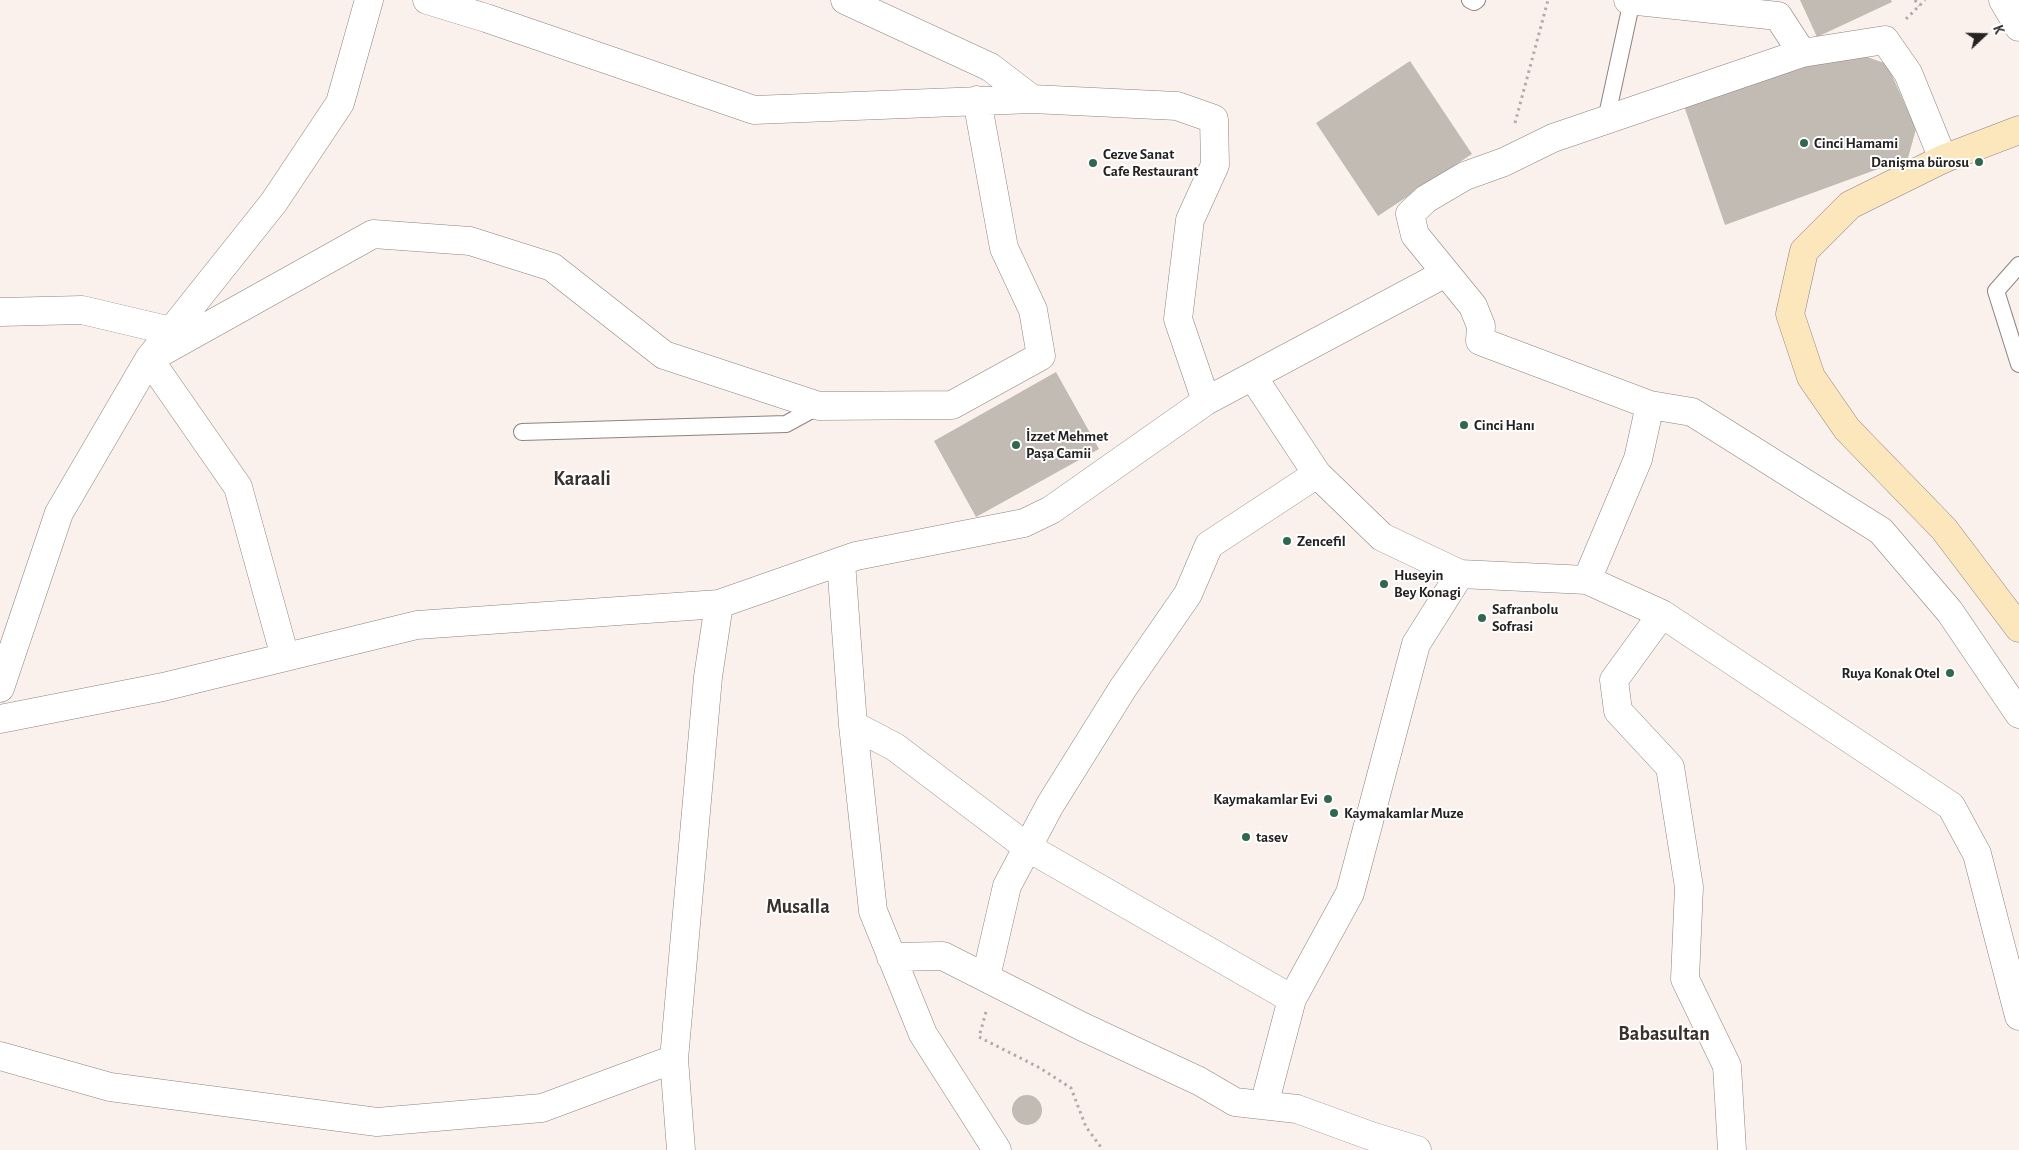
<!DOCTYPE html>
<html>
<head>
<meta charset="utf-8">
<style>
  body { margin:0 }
  #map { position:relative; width:2019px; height:1150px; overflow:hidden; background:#faf0ec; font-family:"Alegreya Sans",sans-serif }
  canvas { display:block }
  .north { position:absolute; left:1959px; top:10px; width:50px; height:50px; -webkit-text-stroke:4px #fff; paint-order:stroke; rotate:69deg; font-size:14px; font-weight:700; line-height:20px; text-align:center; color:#262221 }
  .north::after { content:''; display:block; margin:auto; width:18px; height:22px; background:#262221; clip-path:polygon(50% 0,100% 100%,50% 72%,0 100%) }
</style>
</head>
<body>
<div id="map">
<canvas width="2019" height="1150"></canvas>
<div class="north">K</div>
</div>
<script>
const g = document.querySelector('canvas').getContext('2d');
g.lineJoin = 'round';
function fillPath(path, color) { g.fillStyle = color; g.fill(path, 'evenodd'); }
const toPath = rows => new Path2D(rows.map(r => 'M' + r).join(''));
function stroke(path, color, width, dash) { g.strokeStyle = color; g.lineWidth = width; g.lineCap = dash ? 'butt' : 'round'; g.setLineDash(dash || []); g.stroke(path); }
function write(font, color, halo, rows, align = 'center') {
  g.font = font + ' "Alegreya Sans",sans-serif'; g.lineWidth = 4; g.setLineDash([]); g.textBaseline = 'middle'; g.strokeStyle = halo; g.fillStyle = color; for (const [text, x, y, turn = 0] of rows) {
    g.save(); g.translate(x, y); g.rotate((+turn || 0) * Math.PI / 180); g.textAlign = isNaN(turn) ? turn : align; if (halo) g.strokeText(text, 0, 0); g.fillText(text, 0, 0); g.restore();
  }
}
const building = toPath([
  [1800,0,1891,0,1892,2,1817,37],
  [1853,52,1887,64,1916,129,1908,158,1725,225,1683,103],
  [1410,61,1472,154,1378,216,1316,123],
  [1056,372,1099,449,976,517,934,441],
  '1012 1110a15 15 0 1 1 30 0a15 15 0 1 1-30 0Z'
]);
const path = toPath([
  [1915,0,1919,6],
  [1906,19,1925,0],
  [1515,123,1548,0],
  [986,1012,979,1037,1040,1068,1071,1088,1086,1127,1103,1150]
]);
const service = toPath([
  [1470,0,1474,2,1477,0],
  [1606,120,1632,0],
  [2019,265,1996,291,2019,364],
  [522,432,786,424,819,406]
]);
const minor = toPath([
  [427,0,486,18,754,110,1032,99,1177,106,1214,119,1215,165,1190,220,1178,319,1206,401],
  [845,0,990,67,1032,99],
  [1628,0,1778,16,1802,53,1885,40,1908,73,1943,159],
  [2003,0,2019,27],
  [0,312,82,310,171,331],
  [149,359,373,234,470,241,552,267,664,355,819,406,952,405,1041,356,1033,310,1004,248,977,100],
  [149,359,238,487,285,657],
  [1253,377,1317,474],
  [1650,405,1692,412,1881,531,1950,612,2019,714],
  [841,562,853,725,873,911,923,1034,997,1150],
  [1587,580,1662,614,1951,806,1977,854,2019,1016],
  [1662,614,1614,680,1618,711,1670,767,1689,887,1685,979,1727,1066,1732,1150],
  [0,688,59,513,149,359,274,202,340,103,369,0],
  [0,719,163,687,417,625,719,604,856,556,1024,523,1051,510,1206,401,1444,274],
  [853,725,895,747,1027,847,1292,999,1350,893,1416,644,1460,574],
  [891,957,943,956,1083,1027,1199,1081,1235,1102,1297,1109,1371,1136,1417,1150],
  [986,977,1007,886,1050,805,1123,688,1188,594,1209,545,1317,474,1382,537,1460,574,1587,580,1638,459,1650,405,1480,341,1481,326,1473,306,1415,235,1410,214,1426,199,1465,176,1504,162,1553,138,1802,53],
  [0,1056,110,1087,377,1122,542,1108,674,1059],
  [1264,1105,1292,999],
  [681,1150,674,1059,708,677,719,604]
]);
const secondary = toPath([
  [2019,130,1943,159,1850,205,1804,251,1790,314,1811,377,1847,429,1944,529,2019,628]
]);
const markers = [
  [1804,143,5,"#2f6850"],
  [1979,162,5,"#2f6850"],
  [1093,163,5,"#2f6850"],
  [1464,425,5,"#2f6850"],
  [1016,445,5,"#2f6850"],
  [1287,541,5,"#2f6850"],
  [1384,584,5,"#2f6850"],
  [1482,618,5,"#2f6850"],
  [1950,673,5,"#2f6850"],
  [1328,799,5,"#2f6850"],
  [1334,813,5,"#2f6850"],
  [1246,837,5,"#2f6850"]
];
const poiNames = [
  ["Cinci Hamami",1814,143],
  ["Cezve Sanat",1103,154],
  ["Cafe Restaurant",1103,171],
  ["Danişma bürosu",1969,162,"right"],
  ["Cinci Hanı",1474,425],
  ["İzzet Mehmet",1026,436],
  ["Paşa Camii",1026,453],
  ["Zencefil",1297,541],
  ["Huseyin",1394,575],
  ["Bey Konagi",1394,592],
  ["Safranbolu",1492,609],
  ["Sofrasi",1492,626],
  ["Ruya Konak Otel",1940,673,"right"],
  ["Kaymakamlar Evi",1318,799,"right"],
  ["Kaymakamlar Muze",1344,813],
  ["tasev",1256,837]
];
const districtNames = [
  ["Karaali",582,479],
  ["Musalla",798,907],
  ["Babasultan",1664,1034]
];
fillPath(building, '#c1bbb4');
stroke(service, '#8c8480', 18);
stroke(minor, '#8c8480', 29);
stroke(secondary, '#8c8480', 29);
stroke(path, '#b3aba8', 3, [2.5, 4]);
stroke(service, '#fff', 16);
stroke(minor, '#fff', 28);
stroke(secondary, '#fce7bd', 28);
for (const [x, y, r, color] of markers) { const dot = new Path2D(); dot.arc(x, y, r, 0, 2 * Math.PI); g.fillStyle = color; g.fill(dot); stroke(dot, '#fff', 2); }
write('bold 15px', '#262221', '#fff', poiNames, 'left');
write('bold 20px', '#38312d', '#fff', districtNames);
</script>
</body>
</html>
